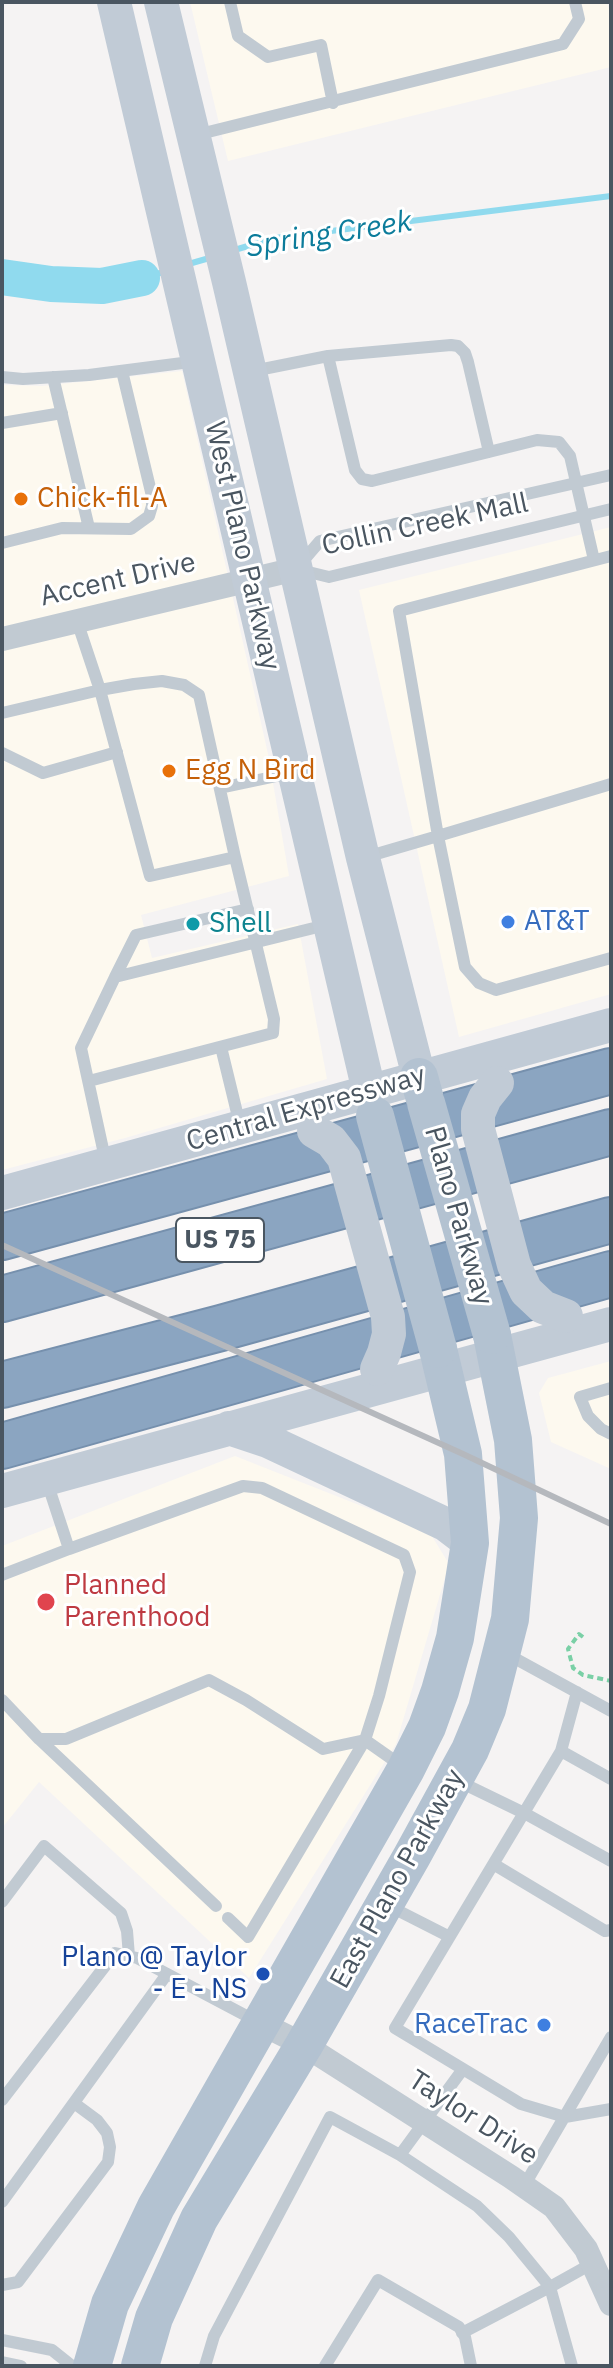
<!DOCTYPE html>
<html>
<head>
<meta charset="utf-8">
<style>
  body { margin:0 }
  #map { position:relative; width:613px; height:2368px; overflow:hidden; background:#f5f3f3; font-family:"IBM Plex Sans",sans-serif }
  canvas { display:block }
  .frame { position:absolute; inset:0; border:4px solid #4a5661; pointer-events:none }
</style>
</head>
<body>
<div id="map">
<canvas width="613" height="2368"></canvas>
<div class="frame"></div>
</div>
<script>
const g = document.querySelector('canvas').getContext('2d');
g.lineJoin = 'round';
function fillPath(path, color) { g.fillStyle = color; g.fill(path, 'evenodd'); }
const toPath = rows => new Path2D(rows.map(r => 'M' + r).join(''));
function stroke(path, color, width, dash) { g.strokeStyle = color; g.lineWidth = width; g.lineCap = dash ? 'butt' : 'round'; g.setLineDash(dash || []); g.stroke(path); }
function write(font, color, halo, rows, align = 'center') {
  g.font = font + ' "IBM Plex Sans",sans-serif'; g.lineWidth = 6; g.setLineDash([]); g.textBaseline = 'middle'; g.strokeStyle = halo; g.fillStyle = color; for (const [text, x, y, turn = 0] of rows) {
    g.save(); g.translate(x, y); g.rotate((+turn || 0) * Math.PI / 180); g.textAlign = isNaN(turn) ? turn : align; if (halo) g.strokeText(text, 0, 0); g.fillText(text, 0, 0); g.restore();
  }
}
const commercial = toPath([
  [190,2,607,2,611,17,611,67,228,161],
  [182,371,268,754,289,876,141,915,152,958,298,924,327,1079,125,1138,2,1170,2,385,42,386],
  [611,527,611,994,459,1037,359,590],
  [611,1361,611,1469,551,1442,539,1393,548,1378],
  [235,1456,430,1533,449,1564,396,1744,249,1978,39,1782,2,1828,2,1546]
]);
const stream = toPath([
  [231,251,275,238,611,196],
  [185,265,213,257],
  [142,278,167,271]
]);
const river = toPath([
  [2,277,51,284,102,286,142,278]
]);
const path = toPath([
  [583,1637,579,1634,568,1649,573,1668,583,1675,611,1681]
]);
const service = toPath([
  [230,2,238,36,268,57,321,45,333,103],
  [196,135,563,44,579,19,575,2],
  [328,356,451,345,458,346,465,353,468,362,489,452],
  [253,371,328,356,355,470,362,479,372,481,537,440,559,442,570,456,594,560],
  [2,377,23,379,89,375,198,361],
  [53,377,89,528],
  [2,423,62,413],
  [611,475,320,541,296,569,329,577,611,509],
  [2,543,62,528,131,529,149,516,152,506,152,496,122,371],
  [2,713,100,690,134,684,162,681,184,685,199,695,235,857,150,876,100,690,77,621],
  [2,753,43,773,117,752],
  [611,784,438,836,465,967,479,983,496,990,611,958],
  [220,788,291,773],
  [366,857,438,836,399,611,611,556],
  [115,977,136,935,248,909],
  [221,1047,240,1125],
  [89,1081,273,1033,274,1019,235,857],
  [106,1163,81,1048,115,977,326,925],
  [611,1388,580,1397,588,1416,601,1429,611,1434],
  [69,1549,243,1486,262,1488,404,1555,410,1572,379,1696,365,1740,248,1937,228,1918],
  [2,1575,69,1549,47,1482],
  [505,1653,611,1711],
  [2,1700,39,1739,66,1739,209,1680,246,1700,323,1749,365,1740,402,1766],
  [39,1739,216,1906],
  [561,1751,611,1779],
  [458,1781,526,1814,611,1861],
  [495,1865,605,1931,611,1930],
  [2,1902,44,1846,121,1913,127,1931,129,1956],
  [387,1905,448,1936],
  [463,2069,521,2104,565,2117,611,2109],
  [2,2100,115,1953,137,1958,258,2022],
  [400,2155,477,2206,509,2237,550,2287,593,2263],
  [524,2186,611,2037],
  [2,2202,167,1974],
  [2,2285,18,2282,108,2162,110,2147,107,2133,97,2120,74,2103],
  [462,2333,550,2287,572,2366],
  [2,2340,52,2350,72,2366],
  [2,2362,21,2366],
  [205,2366,214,2336,330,2117,400,2155,463,2069,395,2028,561,1751,577,1692],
  [325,2366,378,2280,459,2327,465,2337,471,2366]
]);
const minor = toPath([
  [2,639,296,569],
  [260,2023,304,2045,511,2177,554,2207,586,2249,611,2304]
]);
const secondary = toPath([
  [114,2,369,1091],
  [161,2,229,282,363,858,419,1077],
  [2,1193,611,1025],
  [229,1428,268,1441,445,1524,470,1543],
  [2,1491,611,1324]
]);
const primary = toPath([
  [419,1077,426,1103],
  [92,2366,110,2304,156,2207,406,1769,427,1727,440,1691,455,1638,470,1543,463,1454,438,1349],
  [140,2366,154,2318,199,2219,304,2045,412,1856,470,1750,487,1709,510,1619,519,1518,513,1440,492,1335]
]);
const motorway = toPath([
  [2,1237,611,1071],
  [2,1299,611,1132],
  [2,1385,221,1328,611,1220],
  [2,1446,611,1274]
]);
const rail = toPath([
  [2,1245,463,1454,611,1524]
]);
const secondaryBridge = toPath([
  [497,1083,485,1098,478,1114,478,1129,514,1265,526,1291,543,1307,566,1316],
  [314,1131,331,1141,344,1158,388,1317,389,1334,384,1353,377,1369]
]);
const primaryBridge = toPath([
  [426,1103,492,1335],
  [375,1116,438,1349]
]);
const markers = [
  [21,499,8,"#e8710a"],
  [169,771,8,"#e8710a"],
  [508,922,8,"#3f7fe0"],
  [193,924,8,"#0f9aa8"],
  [46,1602,10,"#e0444e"],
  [263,1974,8,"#1a4fb4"],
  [544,2025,8,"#3f7fe0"]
];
const shields = [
  [220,1240,88]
];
const shieldNames = [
  ["US 75",220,1240]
];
const foodNames = [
  ["Chick-fil-A",37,499],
  ["Egg N Bird",185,771]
];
const streetNames = [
  ["Collin Creek Mall",425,525,-12],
  ["West Plano Parkway",242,546,77],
  ["Accent Drive",118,580,-13],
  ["Central Expressway",306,1109,-16],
  ["Plano Parkway",458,1216,74],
  ["East Plano Parkway",398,1879,-61],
  ["Taylor Drive",473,2118,33]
];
const shopNames = [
  ["AT&T",524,922],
  ["RaceTrac",528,2025,"right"]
];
const cultureNames = [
  ["Shell",209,924]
];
const healthNames = [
  ["Planned",64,1586],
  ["Parenthood",64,1618]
];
const transitNames = [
  ["Plano @ Taylor",247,1958],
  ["- E - NS",247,1990]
];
const waterNames = [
  ["Spring Creek",329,235,-9]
];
fillPath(commercial, '#fdf9ef');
stroke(stream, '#90daee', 6);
stroke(river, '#90daee', 36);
stroke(motorway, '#7690ad', 48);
stroke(path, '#7ad0a6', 4, [6, 4]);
stroke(service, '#c1cad2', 12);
stroke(minor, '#c1cad2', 24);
stroke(secondary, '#c1cbd6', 34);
stroke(primary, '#b3c2d1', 38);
stroke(motorway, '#8ba5c1', 44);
stroke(rail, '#b5b8bd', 6);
stroke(secondaryBridge, '#c1cbd6', 34);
stroke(primaryBridge, '#b3c2d1', 38);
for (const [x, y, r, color] of markers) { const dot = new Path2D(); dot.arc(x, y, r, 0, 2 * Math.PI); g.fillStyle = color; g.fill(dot); stroke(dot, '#fff', 3); }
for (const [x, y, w] of shields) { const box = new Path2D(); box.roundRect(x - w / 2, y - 22, w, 44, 6); g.fillStyle = '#fff'; g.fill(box); stroke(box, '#4a5661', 2); }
write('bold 26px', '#4a5661', null, shieldNames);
write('28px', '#c56008', '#fff', foodNames, 'left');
write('28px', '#4a5661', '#fff', streetNames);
write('28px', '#366cbe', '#fff', shopNames, 'left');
write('28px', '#0d838f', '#fff', cultureNames, 'left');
write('28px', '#be3a42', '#fff', healthNames, 'left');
write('28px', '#164399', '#fff', transitNames, 'right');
write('italic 30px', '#0c7c9b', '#fff', waterNames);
</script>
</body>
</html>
